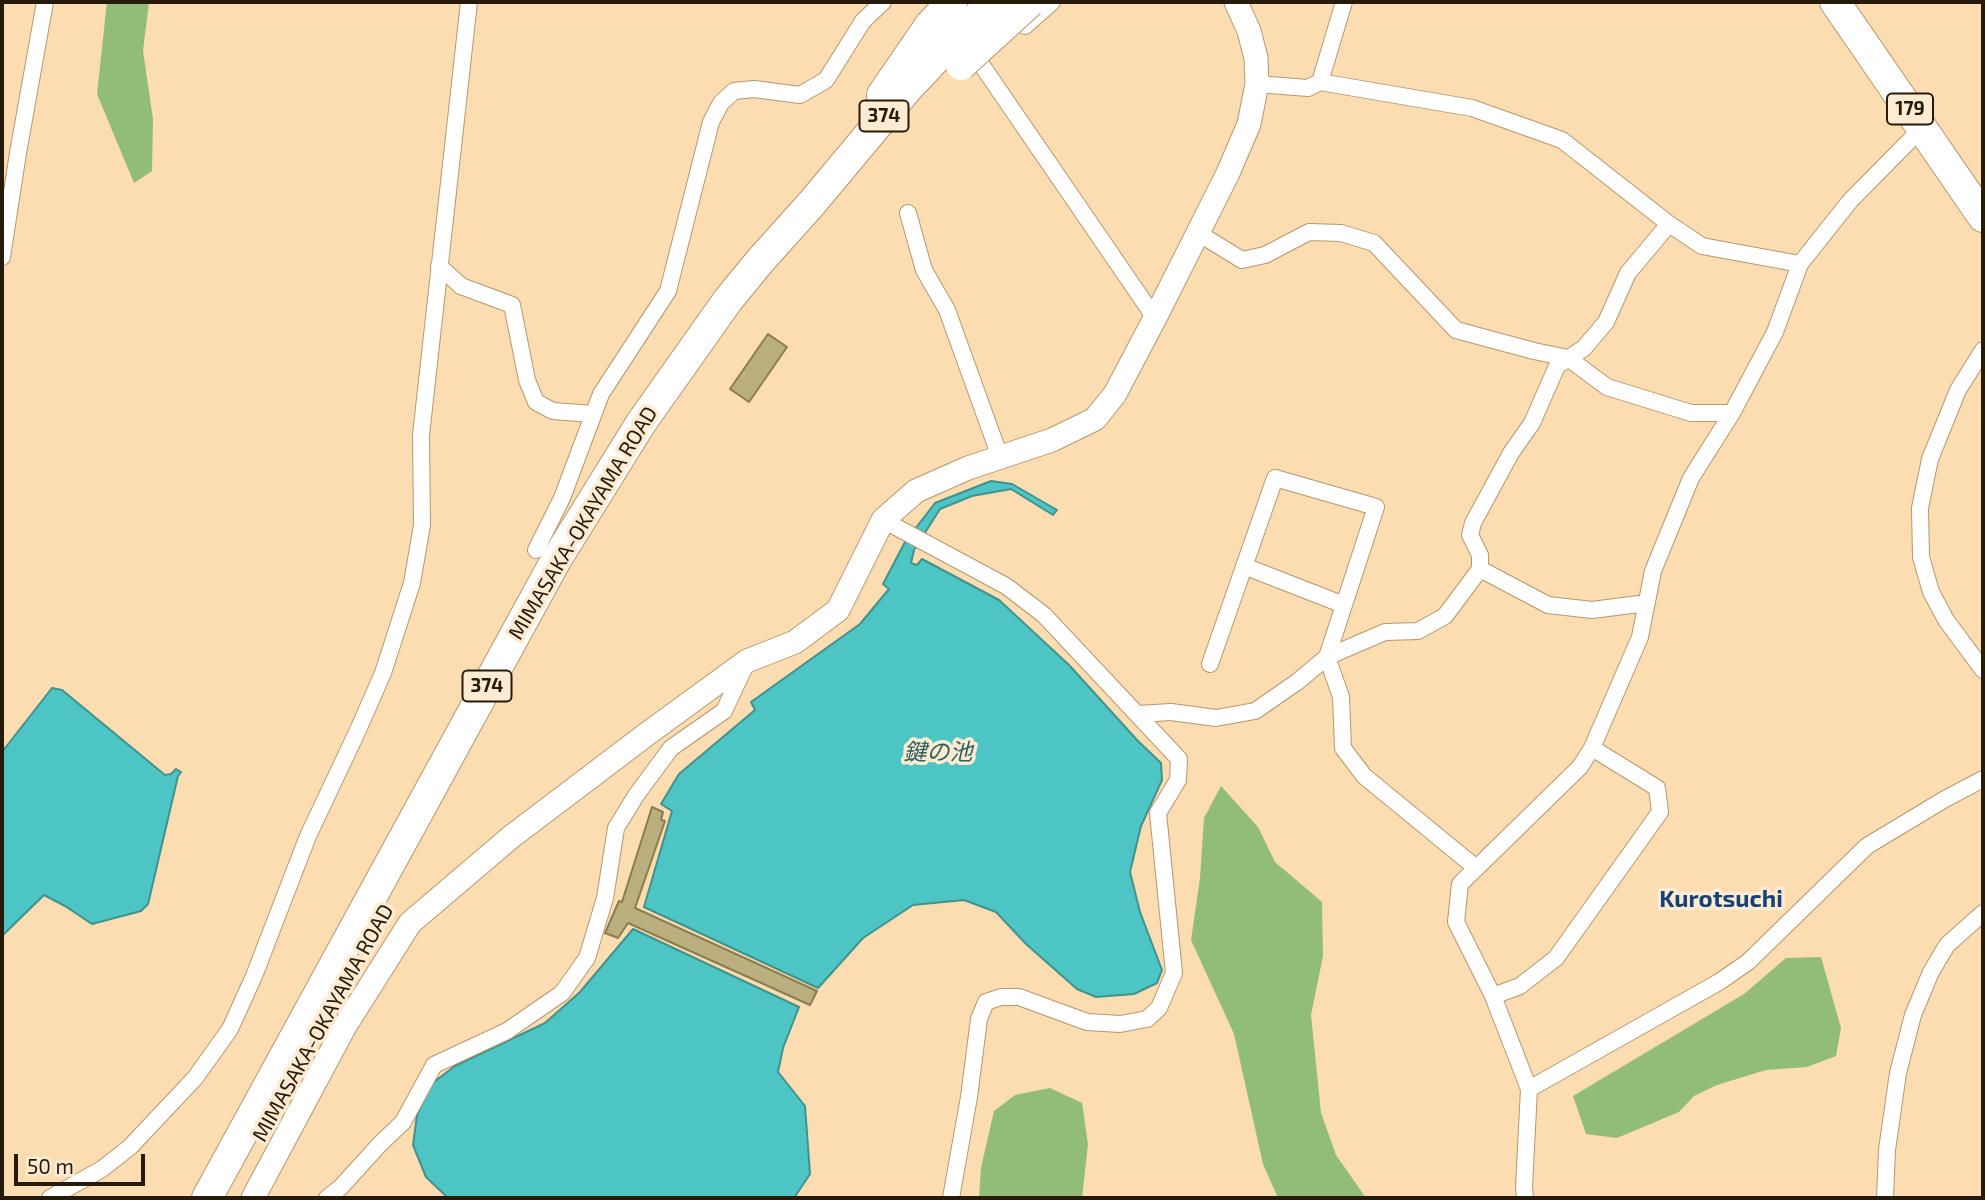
<!DOCTYPE html>
<html>
<head>
<meta charset="utf-8">
<style>
  body { margin:0 }
  #map { position:relative; width:1985px; height:1200px; overflow:hidden; background:#fcdcb1; font-family:"Exo 2",sans-serif }
  canvas { display:block }
  .frame { position:absolute; inset:0; border:4px solid #261b0a; pointer-events:none }
  .scale { position:absolute; left:14px; top:1154px; width:131px; height:32px; box-sizing:border-box; border:4px solid #261b0a; border-top:0; padding-left:9px; font-size:21px; line-height:24px; white-space:nowrap; color:#261b0a; -webkit-text-stroke:5px #ffebd2; paint-order:stroke }
</style>
</head>
<body>
<div id="map">
<canvas width="1985" height="1200"></canvas>
<div class="frame"></div>
<div class="scale">50 m</div>
</div>
<script>
const g = document.querySelector('canvas').getContext('2d');
g.lineJoin = 'round';
function fillPath(path, color) { g.fillStyle = color; g.fill(path, 'evenodd'); }
const toPath = rows => new Path2D(rows.map(r => 'M' + r).join(''));
function stroke(path, color, width, dash) { g.strokeStyle = color; g.lineWidth = width; g.lineCap = dash ? 'butt' : 'round'; g.setLineDash(dash || []); g.stroke(path); }
function write(font, color, halo, rows, align = 'center') {
  g.font = font + ' "Exo 2","Noto Sans JP",sans-serif'; g.lineWidth = 7; g.setLineDash([]); g.textBaseline = 'middle'; g.strokeStyle = halo; g.fillStyle = color; for (const [text, x, y, turn = 0] of rows) {
    g.save(); g.translate(x, y); g.rotate((+turn || 0) * Math.PI / 180); g.textAlign = isNaN(turn) ? turn : align; if (halo) g.strokeText(text, 0, 0); g.fillText(text, 0, 0); g.restore();
  }
}
const forest = toPath([
  [107,2,149,2,143,51,153,119,152,171,134,183,97,94],
  [1221,786,1258,827,1275,862,1322,902,1323,956,1311,1015,1321,1113,1336,1155,1366,1198,1278,1198,1263,1164,1234,1034,1191,940,1200,878,1204,818],
  [1821,957,1841,1028,1836,1056,1807,1067,1766,1070,1717,1085,1694,1096,1679,1112,1617,1138,1586,1134,1573,1096,1744,994,1786,958],
  [1050,1088,1082,1103,1088,1144,1082,1198,979,1198,981,1168,994,1111,1015,1095]
]);
const water = toPath([
  [991,481,1012,484,1057,510,1053,515,1011,489,972,496,940,509,914,550,911,563,917,565,922,559,999,600,1069,665,1137,740,1161,763,1162,780,1141,826,1130,872,1140,912,1162,970,1157,983,1134,994,1096,997,1077,989,1026,944,996,912,964,900,913,905,863,938,818,988,644,907,672,811,661,804,679,774,755,710,751,702,860,624,889,589,883,584,905,542,935,503,991,481],
  [52,688,62,690,165,775,171,774,176,769,181,772,178,776,148,904,141,911,92,924,65,906,44,895,2,936,2,752,52,688],
  [633,929,799,1007,783,1048,778,1072,805,1106,810,1174,794,1198,448,1198,426,1177,413,1145,417,1115,430,1085,455,1066,545,1023,580,992,633,929]
]);
const building = toPath([
  [768,334,787,347,749,402,730,389,768,334],
  [652,807,663,812,661,820,665,821,635,908,817,991,810,1005,628,923,618,938,605,933,619,901,622,902,652,807]
]);
const street = toPath([
  [1025,26,1052,2],
  [970,48,1155,318],
  [1320,82,1344,2],
  [1257,84,1308,88,1320,82,1472,108,1562,140,1669,224,1702,246,1800,264],
  [908,213,924,270,947,310,1000,457],
  [1198,233,1242,260,1265,255,1309,232,1341,233,1374,243,1456,330,1534,351,1568,358,1607,387,1691,413,1732,413],
  [2,257,18,153,45,2],
  [439,266,461,286,512,305,527,380,536,402,553,411,593,414],
  [1983,350,1958,390,1930,459,1920,508,1921,557,1931,592,1946,620,1983,670],
  [883,520,1006,586,1044,615,1179,759,1178,780,1158,813,1174,973,1159,1008,1147,1019,1120,1024,1087,1022,1019,997,1001,997,986,1002,979,1019,969,1097,951,1198],
  [536,550,562,498,601,394,668,291,711,122,721,103,734,91,754,89,800,95,826,80,863,21,883,2],
  [1244,566,1344,605],
  [1480,569,1480,555,1470,535,1473,523,1511,453,1532,423,1557,366,1584,348,1606,322,1628,273,1669,224],
  [1210,664,1275,478,1376,507,1327,657,1341,697,1343,748,1364,776,1475,867],
  [1138,714,1171,712,1216,718,1255,711,1297,682,1327,657,1385,632,1418,631,1445,616,1480,569,1548,605,1592,610,1647,603],
  [1493,996,1520,986,1556,958,1660,812,1657,788,1592,748],
  [1529,1089,1719,982,1748,962,1867,846,1945,799,1983,779],
  [50,1198,102,1169,130,1147,195,1078,230,1029,254,976,308,836,358,730,383,673,412,583,422,525,421,435,469,2],
  [327,1198,341,1187,379,1145,403,1122,434,1065,507,1031,562,993,587,958,605,898,616,828,637,794,671,748,724,711,747,662],
  [1525,1198,1524,1187,1529,1089,1493,996,1456,922,1460,884,1580,767,1592,748,1640,637,1653,571,1691,478,1732,413,1775,332,1800,264,1850,201,1923,127],
  [1885,1198,1887,1150,1898,1073,1913,1015,1931,972,1947,945,1983,913]
]);
const secondary = toPath([
  [253,1198,345,1026,410,923,511,837,647,734,747,661,795,642,838,610,883,520,916,491,968,468,1052,440,1095,419,1115,394,1155,318,1228,173,1249,124,1257,84,1256,58,1249,31,1236,2]
]);
const highway = toPath([
  [1835,2,1983,217],
  [882,95,930,25],
  [207,1198,556,560,641,423,728,300,760,261,812,203,908,88,946,48]
]);
const highwayBridge = toPath([
  [930,25,952,2],
  [946,48,992,2],
  [961,65,1030,2]
]);
const shields = [
  [1910,109,46],
  [884,116,49],
  [487,686,49]
];
const shieldNames = [
  ["179",1910,109],
  ["374",884,116],
  ["374",487,686]
];
const streetNames = [
  ["MIMASAKA-OKAYAMA ROAD",583,523,-59],
  ["MIMASAKA-OKAYAMA ROAD",323,1023,-61]
];
const waterNames = [
  ["鍵の池",938,752]
];
const quarterNames = [
  ["Kurotsuchi",1721,899]
];
fillPath(forest, '#91bd78');
fillPath(water, '#4dc5c4');
stroke(water, '#41928c', 2);
fillPath(building, '#bcaf7f');
stroke(building, '#8a7d4f', 2);
stroke(street, '#b6976f', 18);
stroke(secondary, '#b6976f', 25);
stroke(highway, '#b6976f', 32);
stroke(street, '#fff', 16);
stroke(secondary, '#fff', 23);
stroke(highway, '#fff', 30);
stroke(highwayBridge, '#b6976f', 32, []);
stroke(highwayBridge, '#fff', 30);
for (const [x, y, w] of shields) { const box = new Path2D(); box.roundRect(x - w / 2, y - 15.5, w, 31, 5); g.fillStyle = '#ffebd2'; g.fill(box); stroke(box, '#261b0a', 2); }
write('bold 19px', '#261b0a', null, shieldNames);
write('21px', '#261b0a', '#ffebd2', streetNames);
write('italic 23px', '#2e6060', '#ffebd2', waterNames);
write('bold 24px', '#164276', '#ffebd2', quarterNames);
</script>
</body>
</html>
